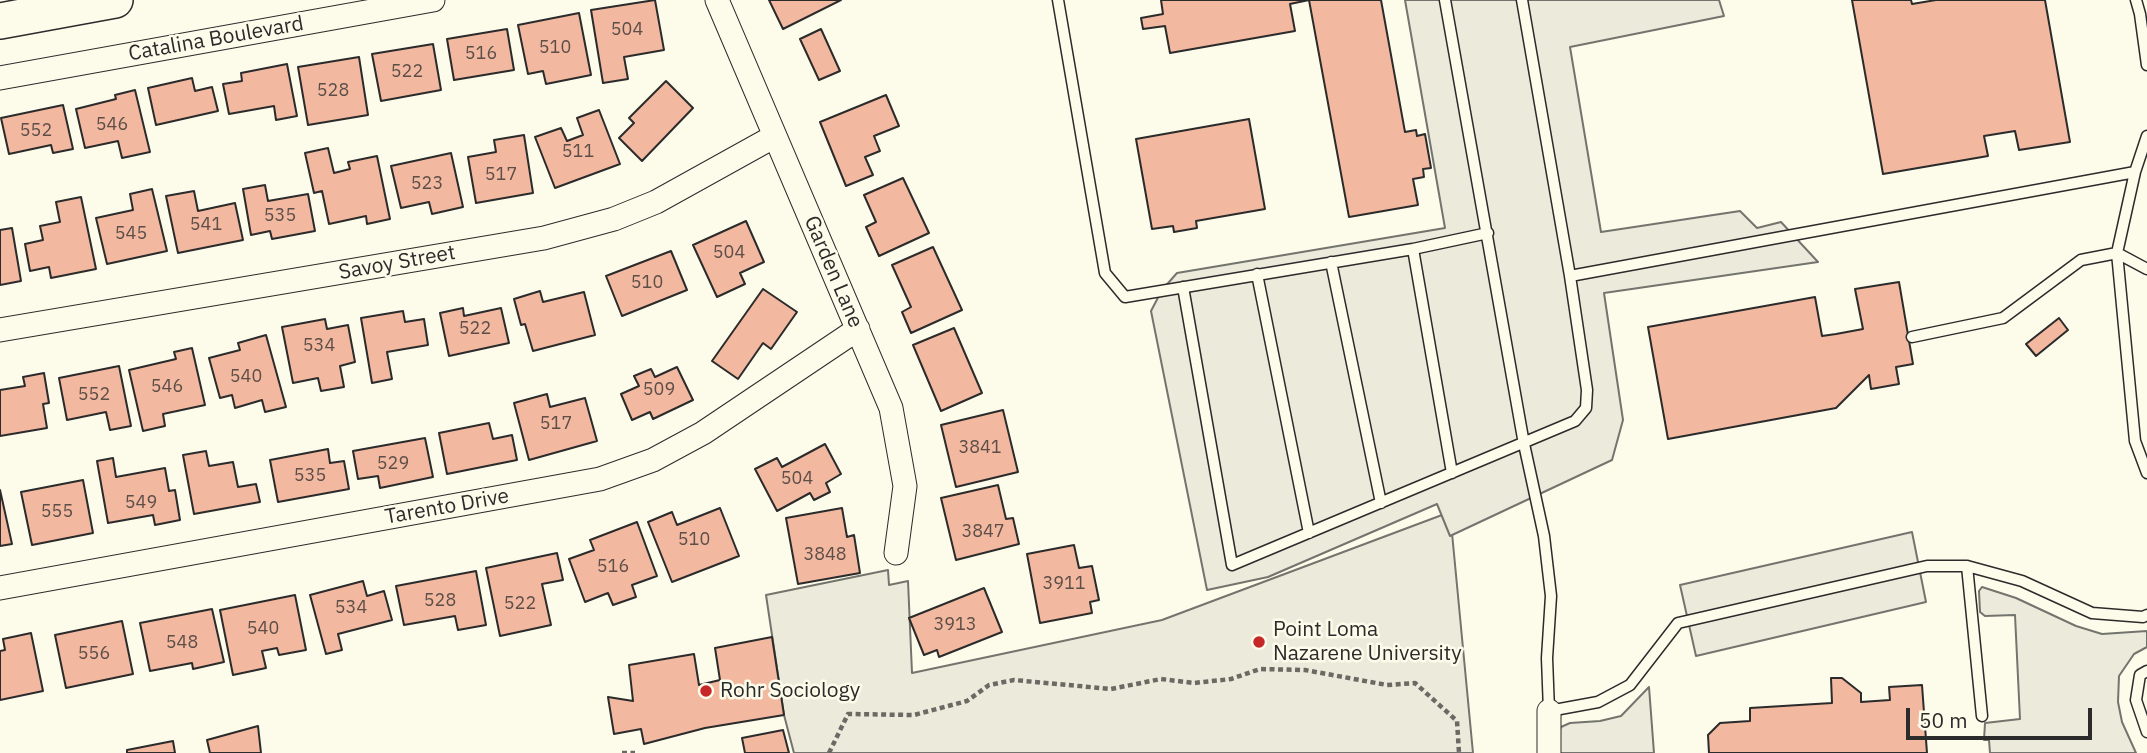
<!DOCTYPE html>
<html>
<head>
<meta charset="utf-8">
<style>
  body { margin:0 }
  #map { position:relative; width:2147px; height:753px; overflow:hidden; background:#fdfbea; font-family:"IBM Plex Sans",sans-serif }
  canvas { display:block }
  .scale { position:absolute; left:1906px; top:708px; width:186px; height:32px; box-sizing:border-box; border:4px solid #2b2b2b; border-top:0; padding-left:9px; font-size:21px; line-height:24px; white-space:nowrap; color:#2b2b2b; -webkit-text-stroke:5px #fdfbea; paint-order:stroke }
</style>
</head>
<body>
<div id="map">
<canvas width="2147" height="753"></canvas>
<div class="scale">50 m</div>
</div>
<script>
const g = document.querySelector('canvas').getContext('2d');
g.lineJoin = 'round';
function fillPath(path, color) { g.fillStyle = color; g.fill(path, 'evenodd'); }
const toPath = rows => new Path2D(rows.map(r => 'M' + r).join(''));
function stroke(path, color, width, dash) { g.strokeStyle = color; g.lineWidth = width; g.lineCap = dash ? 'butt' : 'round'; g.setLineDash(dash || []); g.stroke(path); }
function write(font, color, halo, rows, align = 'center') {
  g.font = font + ' "IBM Plex Sans",sans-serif'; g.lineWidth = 5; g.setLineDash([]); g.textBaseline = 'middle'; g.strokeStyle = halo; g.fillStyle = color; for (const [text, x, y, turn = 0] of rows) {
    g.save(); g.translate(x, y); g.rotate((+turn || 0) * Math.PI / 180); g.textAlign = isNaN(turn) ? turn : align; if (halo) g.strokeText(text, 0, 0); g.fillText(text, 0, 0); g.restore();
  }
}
const green = toPath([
  [1450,512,1473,753,794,753,784,715,766,595,888,570,889,585,908,581,912,673,1162,620,1450,512],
  [1982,587,2016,598,2076,626,2102,634,2147,631,2147,647,2134,654,2119,676,2118,702,2122,722,2136,753,1990,753,1989,740,1984,740,1985,723,2020,719,2015,615,1985,616,1980,612,1979,591,1982,587],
  [1649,687,1654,753,1557,753,1558,736,1561,727,1570,723,1600,721,1621,716,1649,687]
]);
const parking = toPath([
  [1405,0,1719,0,1724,16,1570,47,1601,232,1740,211,1757,228,1781,222,1818,262,1604,293,1623,420,1612,460,1450,536,1437,504,1268,577,1207,590,1151,311,1162,290,1177,273,1445,228,1405,0],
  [1912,532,1926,602,1696,656,1680,585,1912,532]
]);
const building = toPath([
  [655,0,664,50,624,57,628,79,603,83,591,10,655,0],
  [769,0,841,0,783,29,769,0],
  [1161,0,1381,0,1405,132,1416,130,1417,136,1425,134,1431,168,1423,169,1424,177,1413,179,1418,205,1349,217,1309,0,1290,4,1295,31,1170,53,1165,26,1143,29,1141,18,1163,14,1161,0],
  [1852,0,1911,0,1912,4,1936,0,2045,0,2070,142,2019,150,2015,131,1984,136,1988,156,1883,174,1852,0],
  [579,13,591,75,546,84,543,71,528,74,518,25,579,13],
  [507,29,514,70,454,80,447,39,507,29],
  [821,29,840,71,819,80,800,39,821,29],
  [433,44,441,90,381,101,372,54,433,44],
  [359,57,368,115,308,125,298,67,359,57],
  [287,64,297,116,276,120,274,106,229,114,223,84,242,81,241,73,287,64],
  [192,78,195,91,212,87,218,111,156,125,148,88,192,78],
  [666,81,693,108,642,161,619,138,634,123,629,118,666,81],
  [135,90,150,152,122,158,118,141,85,148,76,109,116,99,115,95,135,90],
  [886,95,899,126,874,136,880,151,865,157,873,175,846,186,820,122,886,95],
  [63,105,73,149,53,153,51,145,9,154,1,118,63,105],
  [599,110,620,164,555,188,535,137,561,128,567,141,583,135,577,118,599,110],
  [1249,119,1265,209,1196,221,1197,228,1174,232,1173,226,1152,229,1136,139,1249,119],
  [524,135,533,193,476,203,468,157,496,152,494,140,524,135],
  [328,148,334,173,350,169,348,162,377,156,390,219,367,224,366,216,329,224,322,191,314,193,305,153,328,148],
  [451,153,463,207,432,214,429,202,401,208,391,166,451,153],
  [903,178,929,233,879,256,866,227,876,222,864,195,903,178],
  [265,185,268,201,308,194,315,231,272,239,270,231,251,235,243,189,265,185],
  [152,189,167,251,107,264,96,218,133,210,130,194,152,189],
  [194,191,198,211,235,203,243,240,178,253,166,196,194,191],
  [81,197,96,269,51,278,49,267,30,271,25,244,43,240,40,226,60,222,56,202,81,197],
  [746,221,764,262,740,273,745,284,717,297,693,245,746,221],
  [12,228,21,281,0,285,0,230,12,228],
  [933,247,962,310,911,333,902,312,911,307,892,265,933,247],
  [671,251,687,290,622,316,606,276,671,251],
  [1899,282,1913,364,1896,367,1899,384,1871,389,1869,375,1836,408,1668,439,1648,327,1815,297,1822,336,1836,334,1863,329,1855,289,1899,282],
  [763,289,797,312,771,349,763,343,738,379,712,361,763,289],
  [540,291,543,302,584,292,595,335,533,351,525,324,521,325,514,299,540,291],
  [463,308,464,316,501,308,509,343,449,356,440,313,463,308],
  [403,311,405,322,424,319,428,345,387,352,392,379,372,383,361,318,403,311],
  [2059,318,2068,330,2036,356,2026,344,2059,318],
  [325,319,327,329,348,325,355,362,340,366,344,387,321,391,318,378,293,383,282,327,325,319],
  [954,328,982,393,941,411,913,345,954,328],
  [266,335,286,407,265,412,262,400,235,408,232,395,220,398,209,358,240,350,238,343,266,335],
  [192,348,205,405,163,414,165,426,143,431,129,370,176,359,174,352,192,348],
  [119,366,131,426,110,430,106,412,67,420,59,378,119,366],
  [677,367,693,400,653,419,650,412,632,420,621,394,639,386,634,376,651,369,655,377,677,367],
  [44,373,49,403,43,404,47,428,0,436,0,390,25,386,23,377,44,373],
  [547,394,550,407,585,398,597,441,529,460,514,403,547,394],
  [1003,410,1018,472,956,487,941,425,1003,410],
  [489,423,493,439,512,435,517,460,447,474,439,433,489,423],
  [425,438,433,477,380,488,378,476,358,479,353,451,425,438],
  [825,444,841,474,826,483,830,492,814,500,810,493,777,511,755,469,777,458,782,467,825,444],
  [328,449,330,463,344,461,349,489,278,502,270,460,328,449],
  [206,451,209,466,233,462,238,487,256,484,260,502,194,514,183,455,206,451],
  [113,458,116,477,165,468,169,491,175,490,180,520,155,525,153,515,108,523,97,461,113,458],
  [83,480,93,533,32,545,21,492,83,480],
  [998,485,1006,519,1013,518,1019,544,956,560,941,498,998,485],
  [0,490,12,544,0,546,0,490],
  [720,508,739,556,672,582,648,522,672,512,677,525,720,508],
  [842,508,847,537,854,535,860,573,798,584,786,518,842,508],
  [637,522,657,576,632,585,636,597,613,605,608,593,585,602,569,559,594,550,590,540,637,522],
  [1074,545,1079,568,1092,566,1099,600,1090,602,1092,613,1040,623,1027,554,1074,545],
  [557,553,563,580,542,584,551,625,500,636,486,568,557,553],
  [476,571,486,625,458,630,455,616,404,625,396,586,476,571],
  [363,581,367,596,384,591,392,620,338,634,342,650,326,654,310,595,363,581],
  [984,588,1002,632,939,657,937,650,924,655,909,618,984,588],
  [295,595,306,650,279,655,277,648,262,651,266,668,233,675,220,610,295,595],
  [212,609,224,662,193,669,192,663,150,671,140,623,212,609],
  [122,621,133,674,66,688,55,635,122,621],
  [31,633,43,691,0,700,0,651,5,650,3,639,31,633],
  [772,637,784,715,705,728,644,744,641,729,614,734,608,697,633,701,629,665,694,654,699,685,720,680,715,648,772,637],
  [1831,678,1842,678,1861,693,1861,702,1890,700,1889,687,1922,685,1927,753,1709,753,1708,735,1720,723,1750,721,1750,708,1832,703,1831,678],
  [258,726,261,753,210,753,207,740,258,726],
  [783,730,789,753,745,753,742,738,783,730],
  [173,741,175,753,127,753,127,750,173,741]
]);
const path = toPath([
  [622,753,635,753],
  [829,753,848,714,914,715,967,701,989,685,1014,680,1111,689,1161,679,1194,683,1231,679,1260,669,1305,670,1387,685,1415,683,1457,721,1459,753]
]);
const lane = toPath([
  [1058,0,1105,273,1125,297,1413,249,1488,233],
  [1445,0,1524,444,1544,536,1551,596,1547,658,1549,711,1598,702,1630,685,1678,623,1927,566,1967,566,2022,581,2092,613,2143,617,2147,615],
  [2136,0,2140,14,2147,65],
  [2147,136,2135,172,2117,253,2147,269],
  [1413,249,1452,473],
  [1331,262,1381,503],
  [1257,274,1309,533],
  [1570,276,2135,172],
  [1183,287,1232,565,1575,421,1586,408,1587,390,1570,276,1522,0],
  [1912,337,2003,318,2081,260,2117,253,2135,441,2147,473],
  [1967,566,1982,716],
  [2147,671,2140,675,2136,700,2147,732]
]);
const street = toPath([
  [717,0,891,408,905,486,896,553],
  [0,78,433,0],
  [0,330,544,238,614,219,656,202,775,136],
  [0,588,600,479,653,460,703,433,858,329],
  [1549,753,1549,711]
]);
const primary = toPath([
  [0,21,115,0]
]);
const markers = [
  [1259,642,7,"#c62828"],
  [706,691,7,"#c62828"]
];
const numberNames = [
  ["504",627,30],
  ["510",555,48],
  ["516",481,54],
  ["522",407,72],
  ["528",333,91],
  ["546",112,125],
  ["552",36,131],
  ["511",578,152],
  ["517",501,175],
  ["523",427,184],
  ["535",280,216],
  ["541",206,225],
  ["545",131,234],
  ["504",729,253],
  ["510",647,283],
  ["522",475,329],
  ["534",319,346],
  ["540",246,377],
  ["546",167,387],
  ["509",659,390],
  ["552",94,395],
  ["517",556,424],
  ["3841",980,448],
  ["529",393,464],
  ["535",310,476],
  ["504",797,479],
  ["549",141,503],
  ["555",57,512],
  ["3847",983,532],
  ["510",694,540],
  ["3848",825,555],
  ["516",613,567],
  ["3911",1064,584],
  ["528",440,601],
  ["522",520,604],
  ["534",351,608],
  ["3913",955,625],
  ["540",263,629],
  ["548",182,643],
  ["556",94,654]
];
const streetNames = [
  ["Catalina Boulevard",216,39,-10],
  ["Savoy Street",397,263,-10],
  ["Garden Lane",833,272,67],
  ["Tarento Drive",447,507,-10]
];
const poiNames = [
  ["Point Loma",1273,630],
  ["Nazarene University",1273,654],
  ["Rohr Sociology",720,691]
];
fillPath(green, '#ecebdb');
stroke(green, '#74746e', 2);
fillPath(parking, '#eceadb');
stroke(parking, '#74746e', 2);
fillPath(building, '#f2b8a0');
stroke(building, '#2b2b2b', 2);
stroke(lane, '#2b2b2b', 13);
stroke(street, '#2b2b2b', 25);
stroke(primary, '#2b2b2b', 38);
stroke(path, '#6a6964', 4.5, [5, 3.5]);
stroke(lane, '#fdfbea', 10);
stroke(street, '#fdfbea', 23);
stroke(primary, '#fdfbea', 35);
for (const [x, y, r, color] of markers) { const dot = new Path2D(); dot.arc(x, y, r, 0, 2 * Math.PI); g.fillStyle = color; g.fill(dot); stroke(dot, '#fdfbea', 2.5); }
write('18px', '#5d4e48', null, numberNames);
write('21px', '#2b2b2b', '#fdfbea', streetNames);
write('21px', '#2b2b2b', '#fdfbea', poiNames, 'left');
</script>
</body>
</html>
